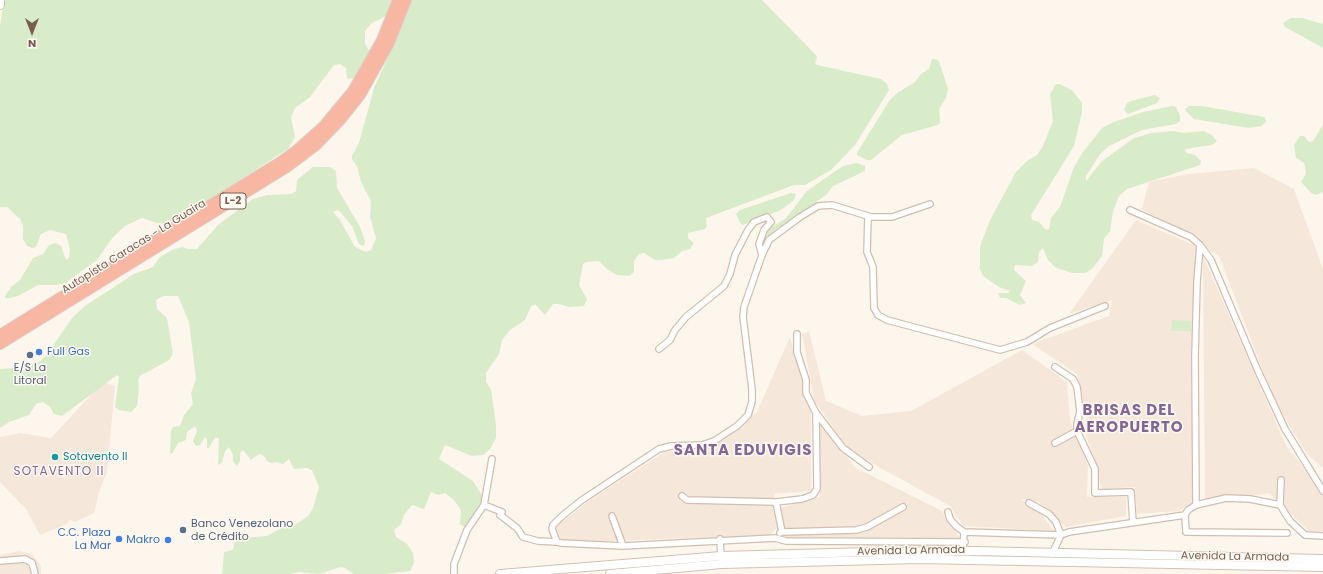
<!DOCTYPE html>
<html>
<head>
<meta charset="utf-8">
<style>
  body { margin:0 }
  #map { position:relative; width:1323px; height:574px; overflow:hidden; background:#fdf6ec; font-family:Poppins,sans-serif }
  canvas { display:block }
  .north { position:absolute; left:12px; top:12px; width:40px; height:40px; -webkit-text-stroke:3px #fffaf3; paint-order:stroke; rotate:180deg; font-size:11px; font-weight:700; line-height:16px; text-align:center; color:#7a5c4d }
  .north::after { content:''; display:block; margin:auto; width:14px; height:18px; background:#7a5c4d; clip-path:polygon(50% 0,100% 100%,50% 72%,0 100%) }
</style>
</head>
<body>
<div id="map">
<canvas width="1323" height="574"></canvas>
<div class="north">N</div>
</div>
<script>
const g = document.querySelector('canvas').getContext('2d');
g.lineJoin = 'round';
function fillPath(path, color) { g.fillStyle = color; g.fill(path, 'evenodd'); }
const toPath = rows => new Path2D(rows.map(r => 'M' + r).join(''));
function stroke(path, color, width, dash) { g.strokeStyle = color; g.lineWidth = width; g.lineCap = dash ? 'butt' : 'round'; g.setLineDash(dash || []); g.stroke(path); }
function write(font, color, halo, rows, align = 'center') {
  g.font = font + ' Poppins,sans-serif'; g.lineWidth = 3; g.setLineDash([]); g.textBaseline = 'middle'; g.strokeStyle = halo; g.fillStyle = color; for (const [text, x, y, turn = 0] of rows) {
    g.save(); g.translate(x, y); g.rotate((+turn || 0) * Math.PI / 180); g.textAlign = isNaN(turn) ? turn : align; if (halo) g.strokeText(text, 0, 0); g.fillText(text, 0, 0); g.restore();
  }
}
const residential = toPath([
  [1254,168,1294,189,1323,269,1323,468,1307,454,1275,402,1219,256,1142,209,1149,182,1188,174],
  [1136,220,1196,246,1192,502,1179,511,1137,514,1135,487,1102,489,1085,431,1088,424,1077,374,1032,344,1109,316,1112,300,1069,314],
  [1203,256,1286,445,1323,493,1323,531,1309,531,1269,493,1205,503],
  [809,331,826,401,862,416,911,411,1022,350,1067,382,1070,420,1088,466,1087,497,1126,497,1126,516,1066,527,1039,502,1021,499,1041,514,1054,531,963,526,950,506,877,466,847,447,814,400,802,334],
  [790,337,811,413,811,491,774,494,777,528,770,535,613,541,561,540,556,527,587,502,665,452,695,449,757,412],
  [103,382,115,386,107,472,99,492,94,513,75,522,70,520,67,524,40,535,26,509,0,482,0,437,20,433,51,438],
  [820,423,856,468,942,511,960,538,786,537,780,508,820,497],
  [19,551,32,554,41,566,41,574,0,574,0,555]
]);
const green = toPath([
  [4,0,392,0,388,15,372,23,365,31,365,44,369,50,367,58,355,78,347,79,346,68,340,64,334,65,310,97,295,108,291,117,295,137,288,149,195,209,167,223,157,223,142,218,125,226,113,237,97,260,64,284,56,285,38,285,18,296,10,298,5,298,5,296,11,287,20,280,33,258,43,254,49,245,56,243,61,246,66,260,69,258,70,249,66,234,50,230,41,234,36,247,32,248,27,246,23,239,23,226,20,219,7,207,0,207,0,26],
  [410,0,762,0,815,54,817,57,815,63,817,65,881,79,887,84,889,90,855,145,831,170,805,185,794,185,706,218,707,226,705,229,688,233,688,238,694,243,690,249,682,251,674,258,661,260,655,260,644,253,639,254,634,261,634,272,629,276,617,275,608,270,599,261,586,262,583,264,579,285,587,299,584,306,569,307,559,304,553,304,545,315,535,304,531,306,525,320,510,330,502,340,499,354,486,373,486,382,491,389,496,425,496,438,490,449,483,455,472,456,445,445,439,459,473,481,483,497,482,502,466,528,460,524,461,510,454,500,445,493,438,495,427,490,431,492,424,509,412,505,404,515,401,524,394,530,396,537,407,544,413,553,414,563,410,571,384,574,354,574,345,568,341,567,319,574,299,572,289,574,222,574,224,552,233,550,234,542,242,538,267,536,283,527,294,525,301,521,309,515,313,508,319,487,312,470,307,468,294,469,289,459,283,464,276,462,272,463,268,462,263,455,259,454,251,460,243,450,240,453,240,461,237,466,233,461,233,455,229,447,225,451,222,463,218,465,219,438,215,438,209,448,207,448,207,439,205,437,200,445,196,446,193,441,197,431,195,426,187,432,186,440,178,443,172,454,170,453,171,431,173,427,180,426,184,415,193,404,191,393,196,379,189,322,178,296,163,296,156,300,157,309,167,318,173,354,169,360,140,376,138,380,139,389,137,406,131,412,119,410,115,407,119,377,117,375,62,416,54,414,50,407,43,402,36,404,29,415,9,422,0,428,0,369,24,367,39,362,46,356,72,318,85,306,134,274,153,267,160,257,172,250,182,247,188,249,197,249,218,225,253,199,267,195,292,194,296,191,297,180,313,167,330,167,336,171,337,188,360,227,365,241,364,246,359,244,352,226,342,214,338,210,333,212,340,220,355,247,366,252,371,250,376,238,370,217,371,201,361,182,357,166,352,159,352,156,359,143,374,88,398,35],
  [1291,18,1302,18,1323,24,1323,48,1285,27,1283,23],
  [932,59,936,59,939,61,948,89,946,98,939,109,940,123,938,125,902,135,871,160,867,160,857,155,857,153,889,101,897,93,915,82,921,74,929,69],
  [1056,84,1060,84,1072,90,1082,103,1082,112,1074,146,1031,215,1032,220,1039,222,1046,230,1049,229,1051,218,1060,207,1074,167,1083,152,1102,128,1111,123,1143,112,1172,106,1176,107,1180,116,1180,121,1176,124,1142,130,1109,146,1100,154,1086,176,1086,181,1102,161,1134,138,1151,133,1174,131,1183,133,1204,131,1212,135,1217,141,1212,145,1185,149,1186,153,1195,155,1201,161,1200,165,1127,189,1119,196,1113,211,1110,231,1104,239,1102,256,1092,269,1085,273,1072,273,1056,268,1048,260,1043,248,1039,252,1038,262,1032,266,1015,265,1014,270,1026,281,1020,295,1026,303,1020,305,1006,298,1000,298,998,293,1008,293,1010,291,999,287,983,276,980,269,980,247,990,220,1016,172,1027,161,1037,155,1043,146,1053,121,1050,94],
  [1155,95,1160,98,1157,103,1128,114,1124,110,1127,103,1131,101],
  [1189,106,1202,106,1264,117,1266,121,1262,126,1249,128,1194,119,1187,112,1185,109],
  [1323,125,1323,192,1316,195,1311,193,1301,182,1306,174,1306,171,1304,163,1296,158,1294,145,1300,136,1304,136,1309,142,1313,141],
  [856,163,865,166,865,171,833,186,827,194,784,226,774,231,764,241,763,238,771,228,786,218,807,191,843,166],
  [791,193,796,194,794,200,781,210,743,225,740,223,736,214,740,210],
  [1172,320,1191,321,1191,331,1171,331]
]);
const street = toPath([
  [930,204,892,217,871,217,832,205,818,206,800,217,769,240,762,255,744,307,743,317,752,389,752,402,748,415,737,426,714,441,702,445,671,446,659,449,582,500,562,516,553,525,552,529,557,542,561,543,623,546,775,538,786,541,965,542],
  [1130,210,1191,237,1200,245,1211,260,1258,371,1285,429,1323,491],
  [868,216,867,252,873,267,874,308,878,315,887,320,1000,350,1027,342,1050,328,1105,306],
  [659,349,670,340,675,330,686,317,724,286,730,274,735,255,748,230,754,222,767,217,771,222,764,230,759,244,762,255],
  [1055,367,1073,379,1077,387,1080,411,1077,424,1077,431,1095,469,1095,493,1131,492,1133,522],
  [816,413,843,448,869,467],
  [1055,443,1077,431],
  [682,496,687,500,776,502,802,499,813,495,817,489,816,413,806,393,806,380,797,352,797,334],
  [776,502,782,532,780,533],
  [484,505,502,512,500,515,517,528,523,537,538,541,557,542],
  [1196,505,1195,356,1197,282,1200,245],
  [1280,505,1281,480],
  [948,512,950,519,956,526,964,532,963,550],
  [1185,515,1186,532,1287,533],
  [612,516,623,546],
  [782,532,856,530,867,527,903,507],
  [964,532,1061,535,1056,522,1049,514,1029,503],
  [720,539,721,558],
  [1052,554,1061,535,1069,532,1185,515,1188,510,1196,505,1226,498,1250,499,1280,505,1290,521,1305,535,1323,536],
  [0,561,25,559,32,563,35,574],
  [454,574,454,564,467,530,484,505,492,459]
]);
const secondary = toPath([
  [0,5,0,0],
  [500,574,721,556,868,552,975,551,1323,559],
  [610,574,722,564,919,559,1323,567]
]);
const highway = toPath([
  [0,335,282,161,297,150,323,127,353,91,382,40,398,0],
  [0,344,287,167,316,145,341,119,360,95,389,43,406,0]
]);
const markers = [
  [39,352,4,"#3f7fe0"],
  [30,355,4,"#5c6f8a"],
  [55,457,4,"#0f9aa8"],
  [183,530,4,"#5c6f8a"],
  [119,539,4,"#3f7fe0"],
  [168,540,4,"#3f7fe0"]
];
const shields = [
  [233,201,26]
];
const shieldNames = [
  ["L-2",233,201]
];
const streetNames = [
  ["Autopista Caracas - La Guaira",134,247,-32],
  ["Avenida La Armada",911,551,-1],
  ["Avenida La Armada",1235,557,1]
];
const shopNames = [
  ["Full Gas",47,352,"left"],
  ["C.C. Plaza",111,533],
  ["La Mar",111,546],
  ["Makro",160,540]
];
const serviceNames = [
  ["E/S La",30,368],
  ["Litoral",30,381],
  ["Banco Venezolano",191,524,"left"],
  ["de Crédito",191,537,"left"]
];
const cultureNames = [
  ["Sotavento II",63,457]
];
const neighbourhoodNames = [
  ["SOTAVENTO II",59,472]
];
const districtNames = [
  ["BRISAS DEL",1129,411],
  ["AEROPUERTO",1129,428],
  ["SANTA EDUVIGIS",743,451]
];
fillPath(residential, '#f5e8da');
fillPath(green, '#d8ecc9');
stroke(street, '#d1beb0', 8);
stroke(secondary, '#d6c0b0', 10);
stroke(highway, '#dad1cd', 12);
stroke(street, '#fff', 5.5);
stroke(secondary, '#fff', 8);
stroke(highway, '#f7b7a3', 10);
for (const [x, y, r, color] of markers) { const dot = new Path2D(); dot.arc(x, y, r, 0, 2 * Math.PI); g.fillStyle = color; g.fill(dot); stroke(dot, '#fffaf3', 1.5); }
for (const [x, y, w] of shields) { const box = new Path2D(); box.roundRect(x - w / 2, y - 8, w, 16, 3); g.fillStyle = '#fffaf3'; g.fill(box); stroke(box, '#7a5c4d', 1); }
write('bold 10px', '#7a5c4d', null, shieldNames);
write('11px', '#7a5c4d', '#fffaf3', streetNames);
write('11px', '#366cbe', '#fffaf3', shopNames, 'right');
write('11px', '#4e5e75', '#fffaf3', serviceNames);
write('11px', '#0d838f', '#fffaf3', cultureNames, 'left');
g.letterSpacing = '1px';
write('12px', '#846695', '#fffaf3', neighbourhoodNames);
g.letterSpacing = '0px';
g.letterSpacing = '1px';
write('bold 15px', '#846695', '#fffaf3', districtNames);
g.letterSpacing = '0px';
</script>
</body>
</html>
